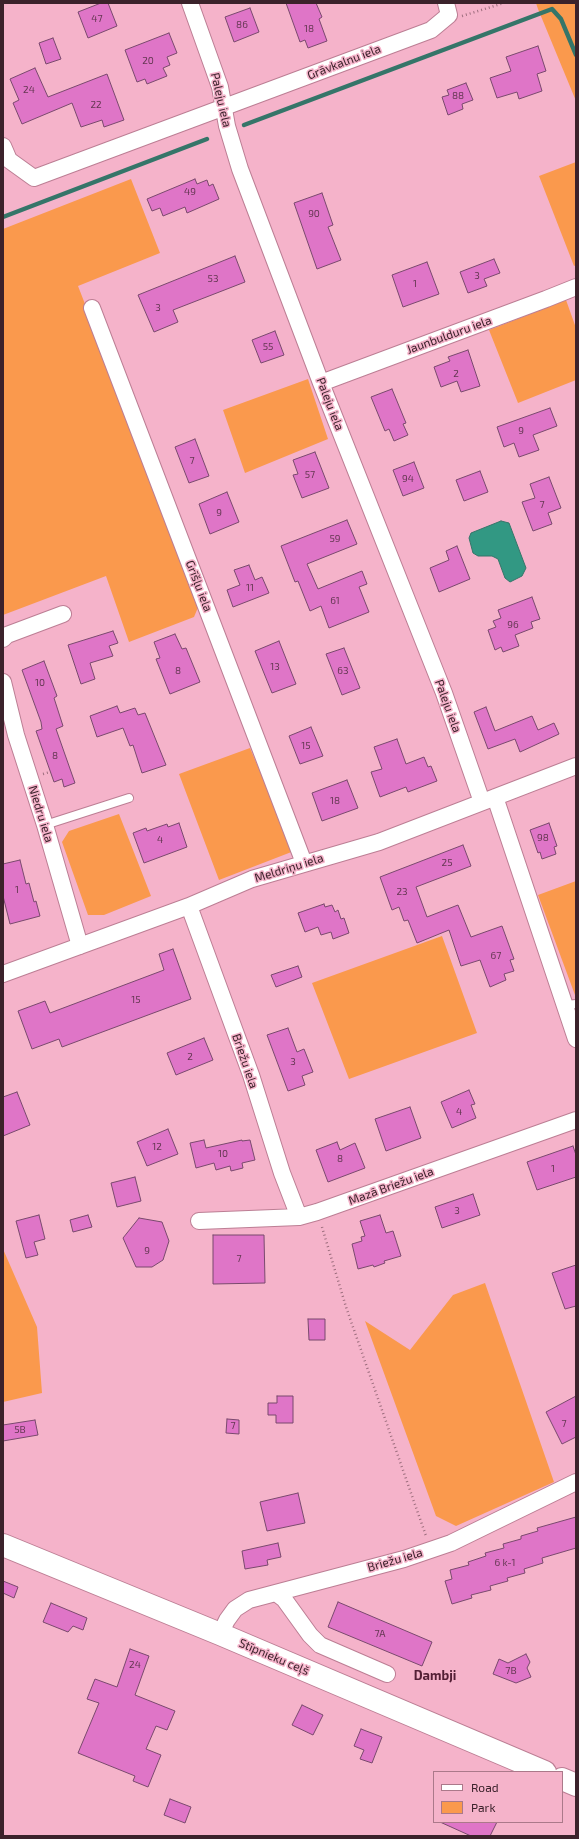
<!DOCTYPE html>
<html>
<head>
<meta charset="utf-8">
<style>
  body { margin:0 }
  #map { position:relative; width:579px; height:1839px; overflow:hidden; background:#f5b3ca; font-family:"Exo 2",sans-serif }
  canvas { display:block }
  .frame { position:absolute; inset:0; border:4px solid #3b222b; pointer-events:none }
  .legend { position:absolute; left:433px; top:1771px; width:130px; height:52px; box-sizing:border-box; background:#f5b3ca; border:1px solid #ab798a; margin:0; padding:5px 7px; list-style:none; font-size:12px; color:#3b222b }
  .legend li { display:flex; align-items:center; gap:8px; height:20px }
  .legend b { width:20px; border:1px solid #ab798a }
</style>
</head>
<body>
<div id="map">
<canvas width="579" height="1839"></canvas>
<div class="frame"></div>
<ul class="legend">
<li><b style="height:5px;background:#fff"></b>Road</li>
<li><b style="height:11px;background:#fa994d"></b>Park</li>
</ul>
</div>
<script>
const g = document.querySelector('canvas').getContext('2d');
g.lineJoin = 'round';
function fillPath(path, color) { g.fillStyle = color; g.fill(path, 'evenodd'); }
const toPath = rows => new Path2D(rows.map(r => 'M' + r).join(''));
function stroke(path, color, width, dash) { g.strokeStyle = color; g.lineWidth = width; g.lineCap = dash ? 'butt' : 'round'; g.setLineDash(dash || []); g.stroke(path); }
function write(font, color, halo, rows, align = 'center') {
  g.font = font + ' "Exo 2",sans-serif'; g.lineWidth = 3; g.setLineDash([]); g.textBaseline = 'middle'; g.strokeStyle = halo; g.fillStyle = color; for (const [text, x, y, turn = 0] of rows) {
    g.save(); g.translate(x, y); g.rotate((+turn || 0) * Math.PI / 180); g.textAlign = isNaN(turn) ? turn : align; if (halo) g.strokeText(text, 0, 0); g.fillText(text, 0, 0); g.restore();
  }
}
const green = toPath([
  [536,3,576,3,576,101,538,9],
  [576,162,576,265,574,266,539,176],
  [131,179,160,253,78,286,154,481,199,605,194,617,129,642,106,576,3,615,3,229],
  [566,300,576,328,576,380,518,403,489,330],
  [308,379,328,439,245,473,223,410],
  [250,748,294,851,219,880,179,774],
  [119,814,151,896,104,915,88,915,62,842,69,831],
  [576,881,576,995,575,995,538,895],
  [442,936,477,1033,349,1079,312,983],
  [3,1249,37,1327,42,1393,3,1402],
  [485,1283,554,1482,456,1526,436,1516,365,1321,410,1350,453,1295]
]);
const water = toPath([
  [501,521,509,523,526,568,522,576,510,582,505,578,498,559,492,556,478,556,473,553,469,538,471,533,501,521]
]);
const stream = toPath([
  [244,125,552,9,561,19,576,55],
  [3,217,207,139]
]);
const building = toPath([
  [101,3,108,3,117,26,88,38,78,12,101,3],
  [286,3,316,3,322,17,319,19,327,41,308,48,305,40,300,42,286,3],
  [250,8,259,32,234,42,225,17,250,8],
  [169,33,177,53,167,57,170,65,163,68,167,76,147,84,145,79,137,82,125,50,169,33],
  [53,38,61,59,46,64,39,43,53,38],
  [538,46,546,71,537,74,542,91,519,99,517,92,497,98,490,78,511,71,506,57,538,46],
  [35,68,48,97,107,74,124,120,104,127,102,120,81,127,72,103,22,124,13,103,19,100,10,79,35,68],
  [466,83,473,100,462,104,463,109,448,115,442,97,449,95,447,90,466,83],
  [195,179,197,184,207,180,209,186,213,184,219,199,187,213,185,207,163,216,160,208,152,211,147,199,195,179],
  [322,193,333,225,328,227,341,260,317,269,294,203,322,193],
  [235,256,245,282,173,310,178,322,154,332,138,295,235,256],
  [494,259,500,273,484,279,487,286,468,293,460,272,494,259],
  [427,262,439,294,403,307,392,275,427,262],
  [275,331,284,355,261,363,252,340,275,331],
  [468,350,480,386,461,392,457,381,441,387,434,367,450,361,448,357,468,350],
  [392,389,406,423,403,424,408,435,394,441,389,429,385,431,371,397,392,389],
  [550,408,557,426,533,435,539,450,519,457,514,443,504,447,497,427,550,408],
  [195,439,209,476,189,483,175,447,195,439],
  [315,452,329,488,302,498,293,475,298,474,293,460,315,452],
  [414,462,424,488,403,496,393,470,414,462],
  [480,471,488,492,464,501,456,480,480,471],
  [549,477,561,508,548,513,552,524,533,531,522,502,535,498,530,484,549,477],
  [227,492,239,522,210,534,199,504,227,492],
  [347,520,357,544,307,564,318,589,362,571,367,584,359,587,369,612,329,628,321,606,310,611,298,581,295,582,281,546,347,520],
  [457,546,470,579,439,592,430,568,449,560,446,551,457,546],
  [249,565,255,580,262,577,269,593,233,607,227,590,240,585,234,570,249,565],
  [532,597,540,619,531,622,533,628,515,635,519,646,503,652,501,647,495,650,488,630,496,627,493,621,501,618,498,610,532,597],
  [113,631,118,643,109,646,113,656,90,663,95,679,81,684,68,645,113,631],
  [175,634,182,649,186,648,200,682,170,694,156,659,160,658,154,642,175,634],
  [279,641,296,684,272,693,255,651,279,641],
  [344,648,360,688,342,695,326,654,344,648],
  [44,661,57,696,54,698,63,726,56,729,75,783,64,787,62,779,54,782,36,731,42,729,41,722,22,670,44,661],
  [117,706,120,713,135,708,138,715,145,713,166,765,142,773,133,745,130,746,123,728,97,737,90,716,117,706],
  [486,707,495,731,532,716,538,730,554,723,559,734,520,752,515,739,488,749,474,712,486,707],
  [311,727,323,756,300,764,289,736,311,727],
  [397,739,406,764,424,757,428,767,431,766,437,781,408,792,406,787,380,797,371,772,382,769,374,747,397,739],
  [347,780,358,808,322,821,312,793,347,780],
  [179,823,187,847,144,863,133,833,146,828,147,831,167,824,168,827,179,823],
  [549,823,557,846,554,847,556,854,542,859,540,852,538,853,530,830,549,823],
  [463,845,471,866,416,887,427,917,458,905,471,937,502,926,514,959,510,960,514,971,504,974,506,980,490,987,480,960,461,966,449,930,417,943,408,920,404,921,399,907,392,910,380,877,463,845],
  [20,860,26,884,29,883,34,902,36,901,40,916,10,924,3,896,3,864,20,860],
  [324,904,325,907,332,905,335,912,338,910,341,919,344,918,349,933,333,939,331,932,321,935,318,927,305,932,298,913,324,904],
  [173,949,191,999,62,1047,59,1039,32,1049,18,1011,45,1001,50,1013,164,970,159,954,173,949],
  [298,966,302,977,276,987,271,975,298,966],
  [288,1028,297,1052,304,1049,313,1072,302,1076,305,1085,288,1091,267,1035,288,1028],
  [204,1038,213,1060,176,1075,167,1053,204,1038],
  [469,1090,475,1104,471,1105,476,1118,452,1128,441,1102,469,1090],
  [17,1092,30,1125,3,1136,3,1097,17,1092],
  [410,1107,421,1138,386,1151,375,1119,410,1107],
  [168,1129,178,1154,147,1166,137,1142,168,1129],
  [204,1140,206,1148,242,1140,242,1141,250,1140,255,1160,242,1163,243,1168,231,1171,230,1166,216,1170,214,1163,196,1168,190,1143,204,1140],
  [337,1142,340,1150,355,1143,365,1168,328,1182,316,1150,337,1142],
  [573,1146,576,1155,576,1177,537,1190,527,1162,573,1146],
  [135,1177,141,1201,117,1207,111,1183,135,1177],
  [473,1194,480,1215,442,1228,435,1207,473,1194],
  [39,1215,45,1239,34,1242,38,1255,26,1258,16,1221,39,1215],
  [88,1215,92,1227,73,1232,70,1220,88,1215],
  [380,1215,386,1233,393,1231,401,1256,384,1261,385,1263,374,1267,373,1265,358,1269,352,1244,362,1241,361,1237,365,1236,360,1221,380,1215],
  [139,1218,162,1222,169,1241,163,1260,152,1267,136,1267,123,1238,139,1218],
  [213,1235,264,1235,265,1283,213,1284,213,1235],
  [576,1265,576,1306,565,1309,552,1273,576,1265],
  [308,1319,325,1319,325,1340,309,1340,308,1319],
  [277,1396,293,1396,293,1423,276,1423,276,1415,268,1415,268,1403,277,1403,277,1396],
  [576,1396,576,1437,562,1444,546,1412,576,1396],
  [227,1419,239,1420,239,1434,226,1433,227,1419],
  [35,1420,38,1435,3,1441,3,1425,35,1420],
  [298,1493,305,1523,267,1531,260,1502,298,1493],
  [576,1517,576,1548,542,1558,543,1563,524,1569,525,1573,507,1578,508,1581,490,1586,491,1590,471,1595,472,1598,452,1604,445,1581,452,1579,450,1570,469,1565,468,1562,486,1556,485,1553,504,1548,503,1544,521,1539,521,1536,538,1531,537,1528,576,1517],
  [278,1543,281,1557,267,1560,268,1565,245,1569,242,1551,278,1543],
  [3,1581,18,1587,14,1598,3,1593,3,1581],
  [338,1602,432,1642,422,1666,328,1627,338,1602],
  [51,1603,87,1618,83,1630,73,1626,68,1632,43,1622,51,1603],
  [130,1649,149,1656,135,1695,175,1711,167,1730,156,1726,146,1749,161,1755,148,1787,133,1781,135,1776,78,1753,99,1703,87,1699,95,1679,117,1687,130,1649],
  [526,1654,530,1662,527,1668,531,1677,516,1683,493,1674,499,1659,508,1663,526,1654],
  [302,1705,323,1715,313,1735,292,1725,302,1705],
  [361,1729,382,1737,372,1763,360,1759,364,1750,354,1746,361,1729],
  [170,1799,191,1807,185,1823,164,1815,170,1799],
  [440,1822,497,1822,490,1836,471,1836,440,1822]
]);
const path = toPath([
  [462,16,504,3],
  [43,774,50,772],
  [322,1227,346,1307,426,1536]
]);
const service = toPath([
  [45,825,129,798],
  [566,1005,576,1004]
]);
const minor = toPath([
  [190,3,220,87,227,126,240,169,321,383,444,693,482,802],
  [3,146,9,160,34,178,431,30,449,15,446,3],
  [92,308,304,863],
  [321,383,546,299,576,287],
  [3,639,7,635,63,614],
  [3,682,16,735,45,825,80,946],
  [495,797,576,1039],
  [189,906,251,1075,282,1173,299,1217],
  [3,974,189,906,252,879,379,842,576,766],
  [199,1221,299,1217,317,1212,576,1120],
  [276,1593,284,1599,310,1635,320,1645,387,1674],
  [220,1634,227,1620,235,1609,249,1600,404,1559,451,1543,576,1482]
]);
const secondary = toPath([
  [3,1545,220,1634,545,1772],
  [562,1779,576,1785]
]);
const numberNames = [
  ["47",97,19],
  ["86",242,25],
  ["18",309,29],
  ["20",148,61],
  ["24",29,90],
  ["88",458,96],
  ["22",96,105],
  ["49",190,192],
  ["90",314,214],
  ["3",477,276],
  ["53",213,279],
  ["1",415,284],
  ["3",158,308],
  ["55",268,347],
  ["2",456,374],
  ["9",521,431],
  ["7",192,461],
  ["57",310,475],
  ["94",408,479],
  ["7",542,505],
  ["9",219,513],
  ["59",335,539],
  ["11",250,588],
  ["61",335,601],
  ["96",513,625],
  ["13",275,667],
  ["8",178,671],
  ["63",343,671],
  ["10",40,683],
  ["15",306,746],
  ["8",55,756],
  ["18",335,801],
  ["98",543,838],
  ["4",160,840],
  ["25",447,863],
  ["1",17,890],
  ["23",402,892],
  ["67",496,956],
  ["15",136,1000],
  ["2",190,1057],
  ["3",293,1062],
  ["4",459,1112],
  ["12",157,1147],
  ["10",223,1154],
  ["8",340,1159],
  ["1",553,1169],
  ["3",457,1211],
  ["9",147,1251],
  ["7",239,1259],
  ["7",564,1424],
  ["7",233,1426],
  ["5B",20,1430],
  ["6 k-1",505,1563],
  ["7A",380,1634],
  ["24",135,1665],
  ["7B",511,1671]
];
const streetNames = [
  ["Grāvkalnu iela",344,62,-21],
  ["Paleju iela",221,100,77],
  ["Jaunbulduru iela",449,335,-20],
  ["Paleju iela",330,404,69],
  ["Grīšļu iela",199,586,69],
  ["Paleju iela",448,706,70],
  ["Niedru iela",41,814,73],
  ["Meldriņu iela",289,868,-17],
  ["Briežu iela",245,1061,71],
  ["Mazā Briežu iela",391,1186,-20],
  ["Briežu iela",395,1560,-16],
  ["Stīpnieku ceļš",274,1657,23]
];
const neighbourhoodNames = [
  ["Dambji",435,1676]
];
fillPath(green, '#fa994d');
fillPath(water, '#329883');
stroke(water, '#357569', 1);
stroke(stream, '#357569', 4.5);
fillPath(building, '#df75c7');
stroke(building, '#79496d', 1);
stroke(service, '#bc7e94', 10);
stroke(minor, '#bc7e94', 18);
stroke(secondary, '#bc7e94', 24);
stroke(path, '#9d6e7e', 2.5, [1, 3]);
stroke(service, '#fff', 8);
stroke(minor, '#fff', 16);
stroke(secondary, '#fff', 22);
write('10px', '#643752', null, numberNames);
write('12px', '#3b222b', '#f5b3ca', streetNames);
write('bold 13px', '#531f35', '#f5b3ca', neighbourhoodNames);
</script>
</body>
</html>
